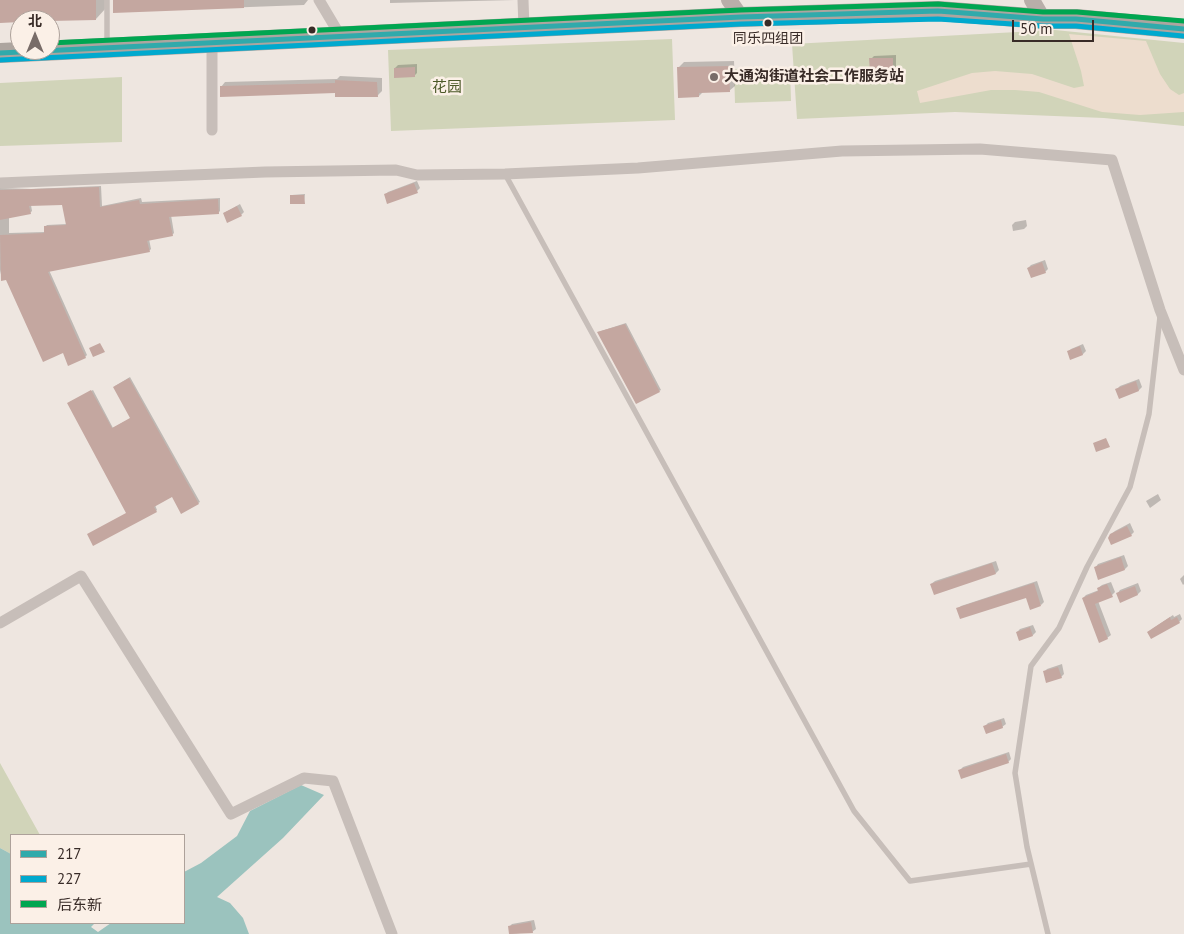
<!DOCTYPE html>
<html>
<head>
<meta charset="utf-8">
<style>
  body { margin:0 }
  #map { position:relative; width:1184px; height:934px; overflow:hidden; background:#eee6e0; font-family:"PT Sans","Noto Sans SC",sans-serif }
  canvas { display:block }
  .legend { position:absolute; left:10px; top:834px; width:175px; height:90px; box-sizing:border-box; background:#fbf0e7; border:1px solid #ada19a; margin:0; padding:6px 9px; list-style:none; font-size:15px; color:#382b27 }
  .legend li { display:flex; align-items:center; gap:10px; height:25px }
  .legend b { width:25px; border:1px solid #ada19a }
  .north { position:absolute; left:10px; top:10px; width:50px; height:50px; box-sizing:border-box; background:#fbf0e7; border:1px solid #ada19a; border-radius:50%; rotate:0deg; font-size:14px; font-weight:700; line-height:20px; text-align:center; color:#382b27 }
  .north::after { content:''; display:block; margin:auto; width:18px; height:22px; background:#786c68; clip-path:polygon(50% 0,100% 100%,50% 72%,0 100%) }
  .scale { position:absolute; left:1012px; top:20px; width:82px; height:22px; box-sizing:border-box; border:2px solid #382b27; border-top:0; padding-left:6px; font-size:15px; line-height:18px; white-space:nowrap; color:#382b27; -webkit-text-stroke:4px #fbf0e7; paint-order:stroke }
</style>
</head>
<body>
<div id="map">
<canvas width="1184" height="934"></canvas>
<ul class="legend">
<li><b style="height:6px;background:#30aaab"></b>217</li>
<li><b style="height:6px;background:#00a9ce"></b>227</li>
<li><b style="height:6px;background:#00a651"></b>后东新</li>
</ul>
<div class="north">北</div>
<div class="scale">50 m</div>
</div>
<script>
const g = document.querySelector('canvas').getContext('2d');
g.lineJoin = 'round';
function fillPath(path, color) { g.fillStyle = color; g.fill(path, 'evenodd'); }
const toPath = rows => new Path2D(rows.map(r => 'M' + r).join(''));
function stroke(path, color, width, dash) { g.strokeStyle = color; g.lineWidth = width; g.lineCap = dash ? 'butt' : 'round'; g.setLineDash(dash || []); g.stroke(path); }
function write(font, color, halo, rows, align = 'center') {
  g.font = font + ' "PT Sans","Noto Sans SC",sans-serif'; g.lineWidth = 5; g.setLineDash([]); g.textBaseline = 'middle'; g.strokeStyle = halo; g.fillStyle = color; for (const [text, x, y, turn = 0] of rows) {
    g.save(); g.translate(x, y); g.rotate((+turn || 0) * Math.PI / 180); g.textAlign = isNaN(turn) ? turn : align; if (halo) g.strokeText(text, 0, 0); g.fillText(text, 0, 0); g.restore();
  }
}
const green = toPath([
  [1055,30,1184,43,1184,126,1104,118,955,112,797,119,792,44],
  [672,39,675,120,391,131,388,50],
  [790,67,791,101,735,103,734,69],
  [122,77,122,142,0,146,0,83],
  [0,763,40,835,11,835,11,854,0,848]
]);
const plaza = toPath([
  [1069,34,1146,41,1160,74,1170,89,1179,95,1184,93,1184,112,1140,115,1102,112,1039,92,1015,90,991,90,920,103,917,91,972,73,995,71,1032,74,1074,88,1084,86,1081,71]
]);
const water = toPath([
  [301,785,324,795,283,838,217,897,230,903,243,918,249,934,0,934,0,848,11,854,11,923,95,923,91,927,98,932,111,923,184,923,184,872,201,863,237,836,250,811]
]);
const shadow = toPath([
  [0,0,106,0,106,8,96,19,0,21],
  [114,0,308,0,304,5,114,12],
  [390,0,515,0,390,3],
  [896,55,896,67,893,70,871,59,874,56],
  [734,61,735,86,729,91,703,92,699,96,679,67,684,62],
  [417,64,417,73,414,76,395,68,398,65],
  [340,76,382,78,382,91,377,96,336,92,221,87,225,82,337,79],
  [417,181,420,188,417,191,385,195,388,192],
  [101,186,102,206,141,198,142,202,220,198,220,211,218,213,171,215,174,233,172,235,149,239,151,249,149,251,49,270,87,355,85,357,63,351,6,278,2,279,0,270,0,188,31,189],
  [64,203,67,224,47,225,45,227,45,232,9,233,9,217,30,213,32,211,31,205],
  [305,194,304,203,291,196,292,195],
  [240,204,244,212,241,215,224,213],
  [1026,220,1027,226,1024,229,1013,231,1012,225,1015,222],
  [1045,260,1048,269,1045,272,1028,268,1031,265],
  [626,323,661,390,637,402,598,332],
  [1083,344,1086,351,1083,354,1071,359,1068,352,1071,349],
  [130,377,200,502,182,512,173,496,155,505,157,510,156,511,128,512,70,402,93,390,113,428,131,418,115,386],
  [1139,379,1142,387,1139,390,1120,397,1117,389,1120,386],
  [1158,494,1161,500,1150,508,1146,501],
  [1130,523,1134,532,1131,535,1111,534,1115,531],
  [1124,555,1128,566,1125,569,1099,579,1095,568,1098,564],
  [996,561,999,570,996,573,931,584,935,581],
  [1184,575,1184,584,1183,585,1180,579],
  [1037,581,1044,602,1041,605,1027,596,958,609,961,606],
  [1111,582,1115,592,1112,595,1098,601,1111,635,1107,638,1083,598,1086,595,1099,590,1098,588,1102,585],
  [1138,583,1141,591,1138,594,1120,601,1117,594,1120,590],
  [1180,614,1182,619,1179,622,1152,629,1173,615,1174,617],
  [1033,625,1036,632,1033,635,1017,632,1020,629],
  [1062,664,1064,674,1061,677,1044,672,1047,669],
  [1004,718,1006,724,1002,727,985,726,988,723],
  [1009,752,1011,759,1008,762,960,770,963,767],
  [534,920,536,929,532,932,510,934,509,927,512,924]
]);
const building = toPath([
  [0,0,96,0,96,20,50,21,50,20,20,20,20,22,0,23],
  [113,0,244,0,244,8,113,13],
  [869,58,893,58,893,72,870,72],
  [729,66,730,92,699,93,699,97,678,98,677,67],
  [415,67,415,77,394,78,394,68],
  [335,80,377,82,378,97,335,97,335,93,220,97,220,86,335,83],
  [414,183,418,193,387,204,384,194],
  [99,187,100,207,139,200,140,204,218,199,219,214,169,217,173,236,147,241,150,252,48,272,86,358,68,366,63,353,43,362,6,280,1,281,0,235,44,233,44,226,66,225,62,205,29,206,31,214,0,220,0,190],
  [290,195,304,195,305,204,290,204],
  [237,206,242,216,227,223,223,213],
  [1042,262,1046,273,1031,278,1027,268],
  [625,324,660,392,636,404,597,332],
  [100,343,105,352,93,357,89,348],
  [1080,346,1083,355,1070,360,1067,351],
  [129,378,199,504,181,514,172,497,154,507,157,512,93,546,87,534,126,513,67,403,91,390,112,428,130,418,113,387],
  [1136,381,1139,391,1119,399,1115,389],
  [1106,438,1110,447,1096,452,1093,443],
  [1127,526,1132,536,1111,545,1108,538,1110,534],
  [1121,557,1125,570,1098,580,1094,567],
  [992,563,996,574,934,595,930,584],
  [1034,583,1041,606,1030,610,1026,598,960,619,956,608],
  [1107,584,1113,597,1095,604,1108,639,1099,643,1082,598,1098,591,1097,588],
  [1135,586,1138,595,1120,603,1116,593],
  [1170,617,1171,620,1177,617,1180,623,1151,639,1147,632],
  [1030,627,1033,636,1019,641,1016,632],
  [1058,667,1062,678,1046,683,1043,671],
  [1001,720,1003,728,986,734,983,726],
  [1006,754,1009,763,961,779,958,770],
  [531,922,533,933,509,934,508,926]
]);
const lane = toPath([
  [107,45,107,0],
  [505,174,854,811,910,881,1031,864],
  [1048,934,1027,847,1015,773,1031,666,1059,628,1087,567,1130,487,1149,414,1160,317]
]);
const street = toPath([
  [319,0,341,37],
  [523,0,524,28],
  [212,130,212,43],
  [0,183,265,172,396,170,417,175,505,174,638,168,842,151,980,149,1112,160,1160,310,1184,370],
  [0,623,81,576,231,814,304,778,333,781,392,934]
]);
const secondary = toPath([
  [729,0,741,17],
  [1032,0,1043,19]
]);
const highway = toPath([
  [0,53,741,17,938,11,1043,19,1076,19,1184,29]
]);
const bus1 = toPath([
  [0,53,741,17,938,11,1043,19,1076,19,1184,29]
]);
const bus2 = toPath([
  [0,60,741,24,938,19,1042,26,1076,26,1183,36]
]);
const bus3 = toPath([
  [50,43,741,10,938,4,1043,12,1077,12,1184,21]
]);
const markers = [
  [768,23,4.5,"#382b27"],
  [312,30,4.5,"#382b27"],
  [714,77,5,"#786c68"]
];
const busNames = [
  ["同乐四组团",768,39]
];
const poiNames = [
  ["大通沟街道社会工作服务站",724,77]
];
const parkNames = [
  ["花园",447,88]
];
fillPath(green, '#d1d4b9');
fillPath(plaza, '#edddce');
fillPath(water, '#9bc3be');
fillPath(shadow, '#0003');
fillPath(building, '#c4a7a0');
stroke(lane, '#c7beb9', 5.5);
stroke(street, '#c7beb9', 11);
stroke(secondary, '#b8aea9', 16);
stroke(highway, '#ada59f', 20);
stroke(bus1, '#30aaab', 5);
stroke(bus2, '#00a9ce', 5);
stroke(bus3, '#00a651', 5);
for (const [x, y, r, color] of markers) { const dot = new Path2D(); dot.arc(x, y, r, 0, 2 * Math.PI); g.fillStyle = color; g.fill(dot); stroke(dot, '#fbf0e7', 2); }
write('14px', '#382b27', '#fbf0e7', busNames);
write('bold 15px', '#382b27', '#fbf0e7', poiNames, 'left');
write('15px', '#4c5928', '#fbf0e7', parkNames);
</script>
</body>
</html>
